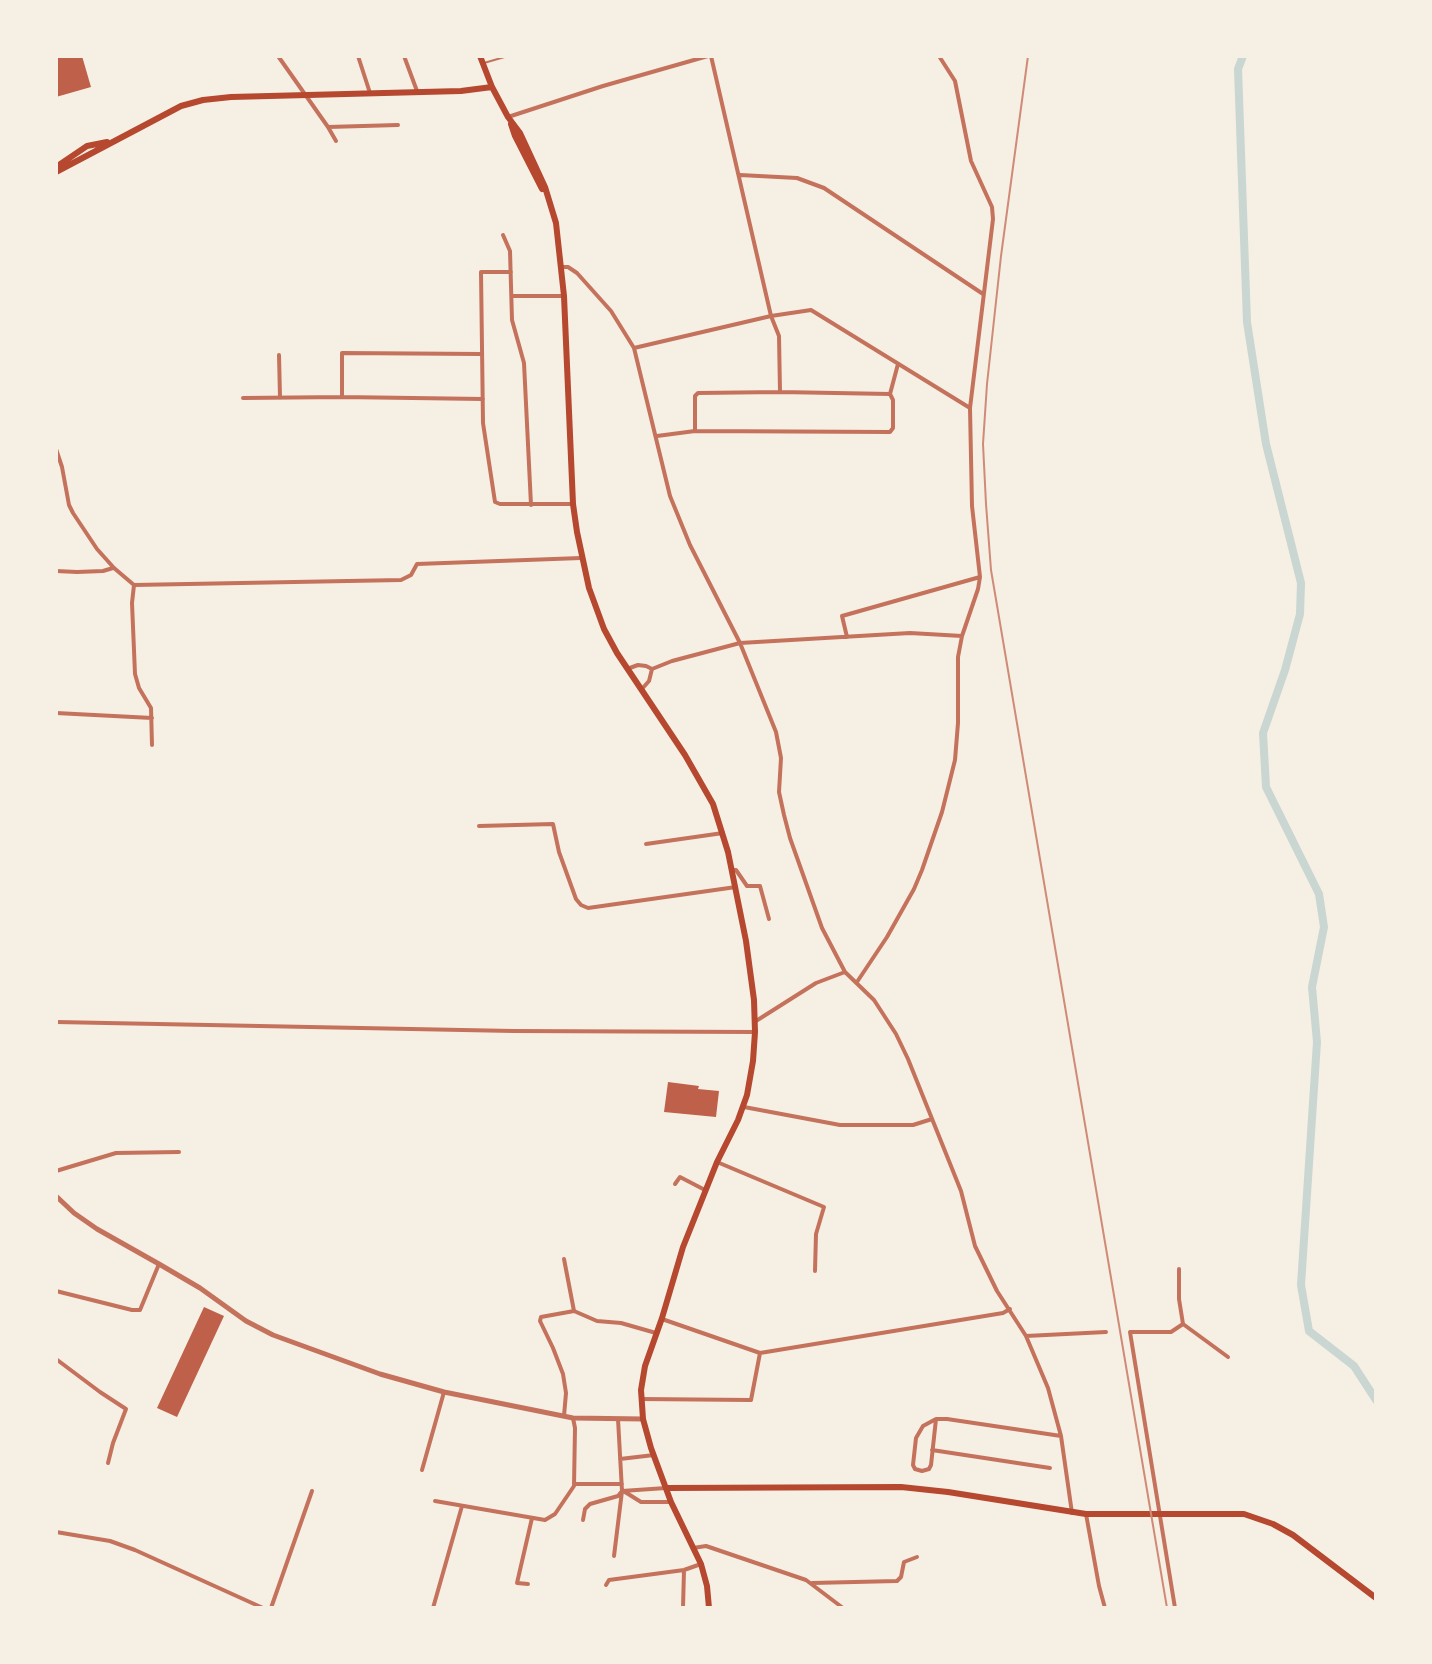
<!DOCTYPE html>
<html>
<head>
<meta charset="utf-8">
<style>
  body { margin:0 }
  #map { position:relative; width:1432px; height:1664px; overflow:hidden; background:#f6efe4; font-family:Poppins,sans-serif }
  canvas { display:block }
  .frame { position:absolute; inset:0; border:58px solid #f6efe4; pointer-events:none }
</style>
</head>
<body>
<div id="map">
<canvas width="1432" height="1664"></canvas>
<div class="frame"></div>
</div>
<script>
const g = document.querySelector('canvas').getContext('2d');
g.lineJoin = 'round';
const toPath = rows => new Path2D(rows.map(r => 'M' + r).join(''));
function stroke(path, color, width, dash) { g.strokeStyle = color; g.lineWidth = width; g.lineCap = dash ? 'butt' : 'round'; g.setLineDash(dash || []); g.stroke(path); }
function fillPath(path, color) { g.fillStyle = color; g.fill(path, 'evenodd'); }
const canal = toPath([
  [1243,56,1238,69,1247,322,1266,444,1301,583,1300,614,1285,670,1263,733,1266,787,1319,894,1324,927,1312,987,1317,1042,1301,1285,1309,1331,1354,1366,1376,1400]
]);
const building = toPath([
  [56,56,82,56,91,87,56,97],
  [668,1082,699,1086,698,1089,719,1091,716,1117,664,1112],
  [204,1307,224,1316,177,1417,157,1408]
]);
const service = toPath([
  [484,63,508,56]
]);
const minor = toPath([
  [278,56,328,127,398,125],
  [358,56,370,93],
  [404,56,417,91],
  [711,56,771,316,779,336,780,392],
  [508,117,603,86,708,56],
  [328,127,336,141],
  [740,175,797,178,824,188,983,294],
  [503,235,510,251,512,320,524,363,531,505],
  [562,267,568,267,577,273,611,311,634,348,670,496,690,545,740,643,776,732,781,758,779,792,784,815,790,838,822,928,845,972,874,1000,896,1034,908,1059,961,1191,975,1246,997,1291,1026,1336,1048,1388,1061,1436,1072,1513],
  [511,272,481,272,483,423,495,502,500,504,572,504],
  [512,296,564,296],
  [634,348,771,316,811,310,970,408],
  [279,355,280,397],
  [890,394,898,364],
  [342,396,342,353,481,354],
  [243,398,342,397,483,399],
  [657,436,695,431,890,432,893,428,893,400,890,394,780,392,698,393,695,396,695,431],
  [56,449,62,467,69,505,73,513,97,549,114,568,134,585,132,603,135,674,139,688,151,708,152,745],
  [56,571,77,572,103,571,113,568],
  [134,585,401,580,411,575,417,564,581,558],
  [847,637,842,616,980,577],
  [627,669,638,665,646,666,652,669,672,661,740,643,910,633,962,636],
  [641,690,649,681,652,669],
  [56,713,152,718],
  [479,826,553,824,559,852,576,899,581,905,588,908,736,887],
  [646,844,723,833],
  [733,870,736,870,747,886,760,886,769,919],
  [857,982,887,937,914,889,922,870,942,812,955,760,958,723,958,657,962,636,978,589,980,577,972,506,970,408,993,219,992,207,971,161,955,81,939,56],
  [756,1021,816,983,845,972],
  [56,1022,513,1031,755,1032],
  [744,1107,840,1125,913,1125,932,1119],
  [717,1162,824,1207,816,1234,815,1271],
  [56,1171,116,1153,179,1152],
  [675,1184,680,1177,705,1190],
  [564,1259,574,1311],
  [1179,1269,1179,1299,1183,1324,1228,1357],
  [56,1291,132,1310,140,1310,159,1264],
  [662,1319,760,1353,1003,1313,1010,1309],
  [1026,1336,1106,1332],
  [56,1359,100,1392,126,1409,113,1443,108,1463],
  [641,1399,751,1400,760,1353],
  [564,1416,566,1393,563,1374,553,1348,540,1321,541,1317,574,1311,597,1321,621,1323,656,1333],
  [936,1419,931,1465,929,1469,922,1471,915,1469,913,1465,916,1438,923,1426,936,1419,947,1419,1061,1436],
  [932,1450,1050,1468],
  [620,1459,654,1455],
  [422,1470,444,1392],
  [574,1484,622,1484],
  [625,1492,641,1502,671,1502],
  [435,1501,545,1520,555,1514,574,1486,575,1428,573,1418],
  [1086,1514,1099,1586,1105,1608],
  [583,1520,585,1509,590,1504,618,1496,622,1491,666,1488],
  [56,1532,110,1541,135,1550,263,1608],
  [693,1548,706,1546,806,1580,843,1608],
  [614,1556,622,1491,618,1419],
  [812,1583,897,1581,901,1577,904,1562,917,1557],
  [528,1584,517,1583,532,1518],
  [606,1585,609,1580,684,1570,701,1564],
  [271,1608,312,1491],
  [433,1608,462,1506],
  [683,1608,684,1570],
  [1175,1608,1130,1332,1171,1332,1183,1324]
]);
const tertiary = toPath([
  [56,1196,74,1213,97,1229,159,1264,200,1288,246,1321,273,1335,380,1374,444,1392,573,1418,643,1419]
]);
const secondary = toPath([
  [480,56,492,87,508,117,520,133,545,187,556,223,564,296,573,504,577,532,589,588,604,629,617,653,685,755,713,804,728,852,746,941,754,1000,755,1032,753,1061,747,1095,738,1120,717,1162,683,1247,662,1318,645,1366,641,1390,643,1419,651,1448,671,1502,701,1564,707,1586,709,1608],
  [511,124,515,136,542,189],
  [56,167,87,146,107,142],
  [56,172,181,106,203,100,231,97,461,91,492,87],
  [666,1488,901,1487,948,1492,1086,1514,1244,1514,1273,1524,1293,1535,1376,1598]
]);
const rail = toPath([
  [1028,56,1001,256,987,384,983,444,986,504,991,570,1167,1608]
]);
stroke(canal, '#c9d6d2', 8);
fillPath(building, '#bf614a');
stroke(service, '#c5725c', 2);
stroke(minor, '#c5725c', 4);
stroke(tertiary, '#c5725c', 5);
stroke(secondary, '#b5482f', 6);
stroke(rail, '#cf8b77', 2);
</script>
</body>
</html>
